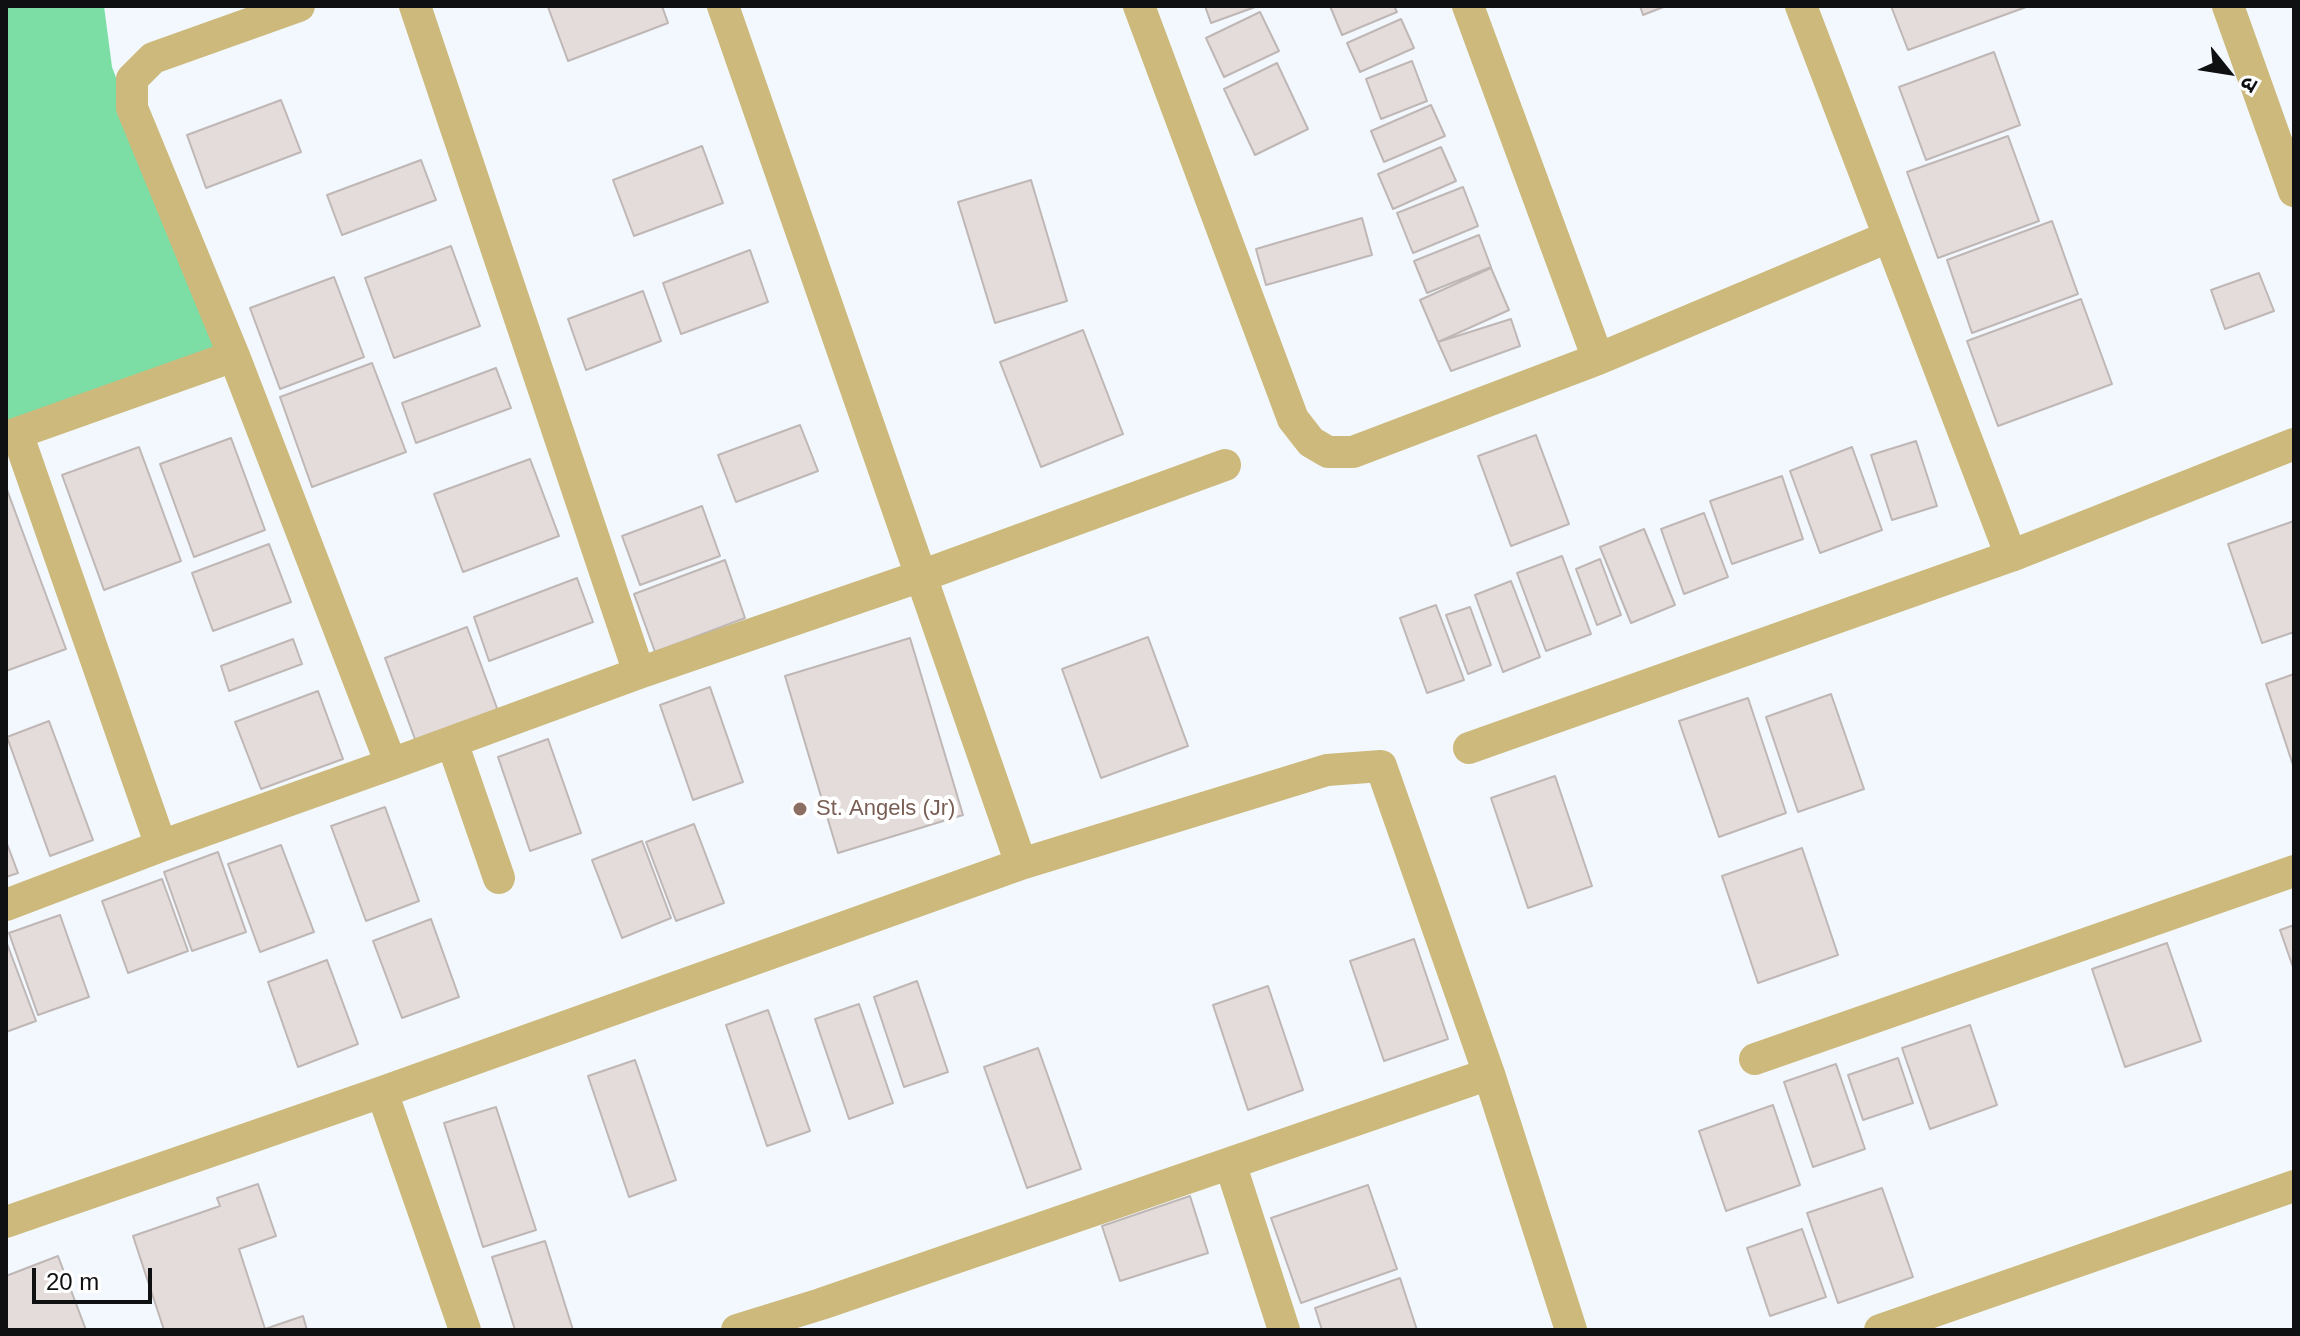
<!DOCTYPE html>
<html>
<head>
<meta charset="utf-8">
<style>
  body { margin:0 }
  #map { position:relative; width:2300px; height:1336px; overflow:hidden; background:#f2f8fd; font-family:Arial,"Noto Sans Devanagari",sans-serif }
  canvas { display:block }
  .frame { position:absolute; inset:0; border:8px solid #0e1012; pointer-events:none }
  .north { position:absolute; left:2188px; top:32px; width:80px; height:80px; -webkit-text-stroke:6px #fff; paint-order:stroke; rotate:120deg; font-size:22px; font-weight:700; line-height:32px; text-align:center; color:#0e1012 }
  .north::after { content:''; display:block; margin:auto; width:28px; height:36px; background:#0e1012; clip-path:polygon(50% 0,100% 100%,50% 72%,0 100%) }
  .scale { position:absolute; left:32px; top:1268px; width:120px; height:36px; box-sizing:border-box; border:4px solid #0e1012; border-top:0; padding-left:10px; font-size:24px; line-height:28px; white-space:nowrap; color:#0e1012; -webkit-text-stroke:6px #fff; paint-order:stroke }
</style>
</head>
<body>
<div id="map">
<canvas width="2300" height="1336"></canvas>
<div class="frame"></div>
<div class="north">उ</div>
<div class="scale">20 m</div>
</div>
<script>
const g = document.querySelector('canvas').getContext('2d');
g.lineJoin = 'round';
function fillPath(path, color) { g.fillStyle = color; g.fill(path, 'evenodd'); }
const toPath = rows => new Path2D(rows.map(r => 'M' + r).join(''));
function stroke(path, color, width, dash) { g.strokeStyle = color; g.lineWidth = width; g.lineCap = dash ? 'butt' : 'round'; g.setLineDash(dash || []); g.stroke(path); }
function write(font, color, halo, rows, align = 'center') {
  g.font = font + ' Arial,sans-serif'; g.lineWidth = 8; g.setLineDash([]); g.textBaseline = 'middle'; g.strokeStyle = halo; g.fillStyle = color; for (const [text, x, y, turn = 0] of rows) {
    g.save(); g.translate(x, y); g.rotate((+turn || 0) * Math.PI / 180); g.textAlign = isNaN(turn) ? turn : align; if (halo) g.strokeText(text, 0, 0); g.fillText(text, 0, 0); g.restore();
  }
}
const green = toPath([
  [6,6,104,6,112,67,220,350,6,427]
]);
const building = toPath([
  [551,6,662,6,668,23,568,61,548,7,551,6],
  [1205,6,1258,6,1211,23,1205,6],
  [1330,6,1394,6,1397,12,1342,35,1330,6],
  [1640,6,1666,6,1643,15,1640,6],
  [1891,6,2029,6,1908,50,1891,6],
  [1260,12,1279,51,1224,77,1206,38,1260,12],
  [1401,19,1414,48,1360,72,1347,43,1401,19],
  [1994,52,2020,125,1926,160,1899,87,1994,52],
  [1412,61,1427,101,1381,119,1366,79,1412,61],
  [1277,63,1308,129,1255,155,1224,89,1277,63],
  [281,100,301,152,206,188,187,135,281,100],
  [1431,105,1445,136,1384,162,1371,131,1431,105],
  [2008,136,2039,221,1938,258,1907,172,2008,136],
  [702,146,723,203,634,236,613,180,702,146],
  [1441,147,1456,181,1393,209,1378,174,1441,147],
  [421,160,436,200,342,235,327,195,421,160],
  [1031,180,1067,301,995,323,958,202,1031,180],
  [1463,187,1478,226,1413,253,1397,213,1463,187],
  [1362,218,1372,255,1266,285,1256,249,1362,218],
  [2052,221,2078,294,1972,333,1947,260,2052,221],
  [1479,235,1491,267,1427,293,1414,261,1479,235],
  [451,246,480,326,394,358,365,278,451,246],
  [750,250,768,302,681,334,663,283,750,250],
  [1491,268,1509,310,1438,342,1420,300,1491,268],
  [2259,273,2274,311,2225,329,2211,290,2259,273],
  [334,277,364,357,280,389,250,308,334,277],
  [643,291,661,341,586,370,568,319,643,291],
  [2081,299,2112,384,1998,426,1967,341,2081,299],
  [1511,319,1520,346,1451,371,1438,342,1511,319],
  [1083,330,1123,434,1041,467,1000,362,1083,330],
  [372,363,406,452,312,487,280,397,372,363],
  [496,368,511,408,416,443,402,403,496,368],
  [800,425,818,471,736,502,718,455,800,425],
  [1536,435,1569,524,1511,546,1478,456,1536,435],
  [231,438,265,530,194,557,160,464,231,438],
  [1916,441,1937,506,1892,520,1871,455,1916,441],
  [139,447,181,561,104,590,62,475,139,447],
  [1852,447,1882,530,1820,553,1790,471,1852,447],
  [530,459,559,536,463,572,434,494,530,459],
  [1782,476,1803,539,1732,564,1710,501,1782,476],
  [6,487,66,649,6,671,6,487],
  [702,506,720,556,640,585,622,536,702,506],
  [1704,513,1728,577,1684,594,1661,529,1704,513],
  [2294,521,2294,632,2262,643,2228,544,2294,521],
  [1644,529,1675,605,1631,623,1600,547,1644,529],
  [269,544,291,602,213,631,192,573,269,544],
  [1562,556,1591,634,1546,651,1517,573,1562,556],
  [1600,559,1621,615,1597,625,1576,569,1600,559],
  [725,560,745,618,655,652,634,594,725,560],
  [577,578,593,622,489,661,474,617,577,578],
  [1511,581,1540,657,1503,672,1475,595,1511,581],
  [1436,605,1464,680,1427,693,1400,618,1436,605],
  [1470,607,1491,665,1468,674,1446,615,1470,607],
  [467,627,501,719,419,750,385,658,467,627],
  [1148,637,1188,746,1101,778,1062,669,1148,637],
  [910,638,963,815,838,853,785,676,910,638],
  [293,639,302,664,229,691,221,666,293,639],
  [2294,674,2294,768,2266,684,2294,674],
  [710,687,743,782,693,800,660,705,710,687],
  [318,691,343,759,261,789,235,722,318,691],
  [1831,694,1864,789,1798,812,1766,717,1831,694],
  [1748,698,1786,813,1719,837,1679,721,1748,698],
  [49,721,93,840,50,856,7,737,49,721],
  [548,739,581,833,530,851,498,757,548,739],
  [1555,776,1592,886,1528,908,1491,798,1555,776],
  [385,807,419,901,366,921,331,826,385,807],
  [694,824,724,903,676,921,646,842,694,824],
  [6,841,18,873,6,877,6,841],
  [642,841,671,918,622,938,592,860,642,841],
  [281,845,314,932,260,952,228,864,281,845],
  [1802,848,1838,955,1758,983,1722,876,1802,848],
  [218,852,246,932,192,951,164,872,218,852],
  [162,879,188,951,128,973,102,901,162,879],
  [60,915,89,997,38,1015,9,933,60,915],
  [431,919,459,997,402,1018,373,941,431,919],
  [2294,925,2294,970,2280,930,2294,925],
  [1414,939,1448,1039,1384,1061,1350,961,1414,939],
  [6,941,36,1021,6,1032,6,941],
  [2167,943,2201,1041,2125,1067,2092,969,2167,943],
  [327,960,358,1044,298,1067,268,982,327,960],
  [917,981,948,1072,904,1087,874,997,917,981],
  [1268,986,1303,1090,1248,1110,1213,1005,1268,986],
  [859,1004,893,1103,849,1119,815,1019,859,1004],
  [768,1010,810,1131,767,1146,726,1025,768,1010],
  [1970,1025,1997,1105,1930,1129,1902,1048,1970,1025],
  [1038,1048,1081,1169,1027,1188,984,1067,1038,1048],
  [1898,1058,1913,1103,1863,1120,1848,1075,1898,1058],
  [635,1060,676,1180,629,1197,588,1076,635,1060],
  [1836,1064,1865,1149,1813,1167,1784,1082,1836,1064],
  [1773,1105,1800,1185,1726,1211,1699,1131,1773,1105],
  [496,1107,536,1230,483,1247,444,1123,496,1107],
  [258,1184,276,1236,239,1249,265,1329,303,1316,307,1330,164,1330,133,1236,220,1206,217,1198,258,1184],
  [1368,1185,1397,1269,1301,1303,1271,1218,1368,1185],
  [1882,1188,1913,1277,1838,1303,1807,1213,1882,1188],
  [1190,1196,1208,1253,1120,1281,1102,1226,1190,1196],
  [1802,1229,1826,1297,1770,1316,1747,1248,1802,1229],
  [545,1241,573,1330,515,1330,492,1257,545,1241],
  [58,1256,86,1330,6,1330,6,1276,58,1256],
  [1400,1278,1417,1330,1322,1330,1315,1308,1400,1278]
]);
const street = toPath([
  [299,6,153,58,132,79,132,108,234,356,391,764],
  [415,6,639,673],
  [723,6,1021,864],
  [1139,6,1293,419,1311,442,1328,452,1353,452,1598,359,1888,237],
  [1468,6,1598,359],
  [1801,6,2011,556],
  [2228,6,2294,191],
  [17,433,161,846],
  [6,437,234,356],
  [452,742,499,878],
  [1469,748,2011,556,2294,444],
  [6,905,161,846,391,764,639,673,921,576,1225,465],
  [1755,1059,2294,871],
  [382,1092,465,1330],
  [1230,1163,1284,1330],
  [6,1222,382,1092,1021,864,1327,770,1381,766,1489,1074,1571,1330],
  [737,1330,821,1304,1489,1074],
  [1880,1330,2294,1186]
]);
const markers = [
  [800,809,8,"#8d6e63"]
];
const educationNames = [
  ["St. Angels (Jr)",816,809]
];
fillPath(green, '#7ddea5');
fillPath(building, '#e4dcdb');
stroke(building, '#bfb7b6', 2);
stroke(street, '#ccb97b', 32);
for (const [x, y, r, color] of markers) { const dot = new Path2D(); dot.arc(x, y, r, 0, 2 * Math.PI); g.fillStyle = color; g.fill(dot); stroke(dot, '#fff', 3); }
write('22px', '#785e54', '#fff', educationNames, 'left');
</script>
</body>
</html>
